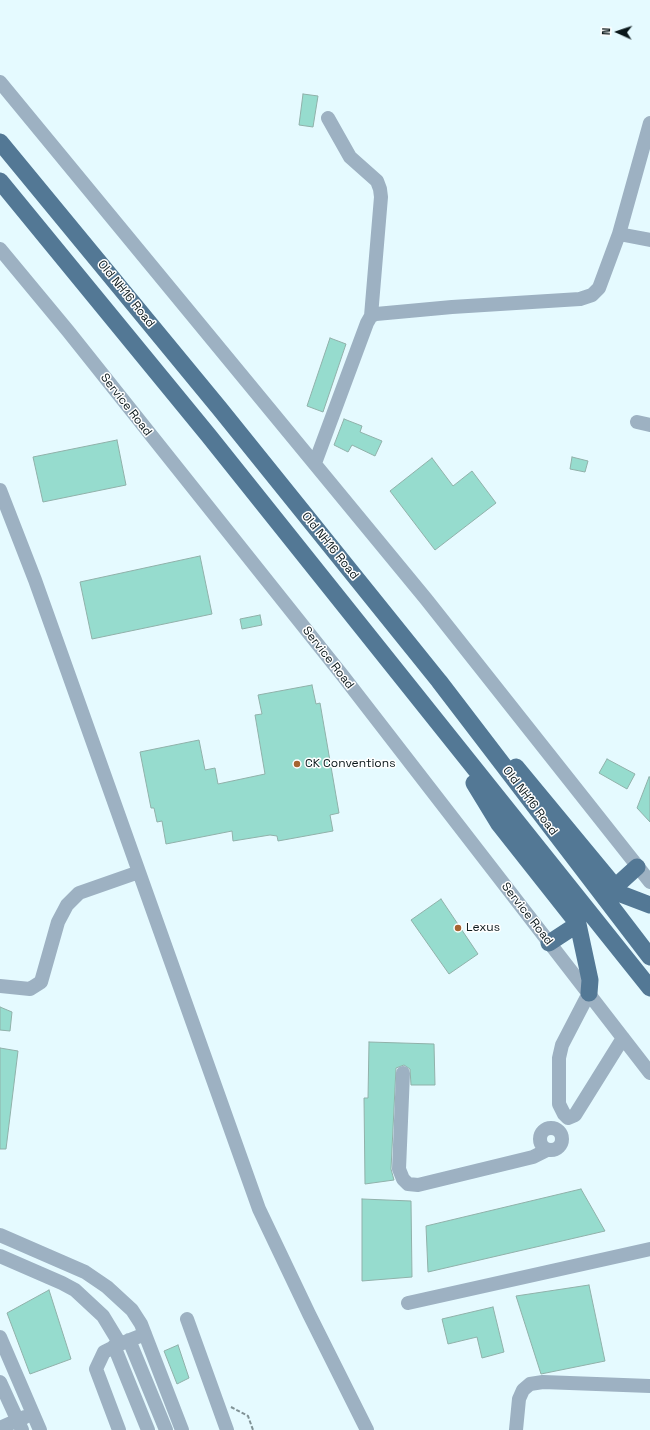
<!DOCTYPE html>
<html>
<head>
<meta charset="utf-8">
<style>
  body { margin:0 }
  #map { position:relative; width:650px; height:1430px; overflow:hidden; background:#e5faff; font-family:"Space Grotesk",sans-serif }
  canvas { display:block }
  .north { position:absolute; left:598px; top:12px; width:40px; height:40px; -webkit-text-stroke:3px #fff; paint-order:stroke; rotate:273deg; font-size:11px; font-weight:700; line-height:16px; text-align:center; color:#0a171a }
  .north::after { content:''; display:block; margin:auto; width:14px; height:18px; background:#0a171a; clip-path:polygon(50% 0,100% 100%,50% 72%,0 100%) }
</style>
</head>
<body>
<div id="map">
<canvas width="650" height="1430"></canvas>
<div class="north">N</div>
</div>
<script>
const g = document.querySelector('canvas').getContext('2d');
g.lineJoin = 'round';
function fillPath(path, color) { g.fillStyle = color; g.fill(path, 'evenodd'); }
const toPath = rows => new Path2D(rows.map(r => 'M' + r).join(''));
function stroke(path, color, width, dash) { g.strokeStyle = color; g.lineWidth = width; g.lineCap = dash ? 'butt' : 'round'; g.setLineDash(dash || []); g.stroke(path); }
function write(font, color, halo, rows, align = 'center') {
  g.font = font + ' "Space Grotesk",sans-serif'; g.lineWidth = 3; g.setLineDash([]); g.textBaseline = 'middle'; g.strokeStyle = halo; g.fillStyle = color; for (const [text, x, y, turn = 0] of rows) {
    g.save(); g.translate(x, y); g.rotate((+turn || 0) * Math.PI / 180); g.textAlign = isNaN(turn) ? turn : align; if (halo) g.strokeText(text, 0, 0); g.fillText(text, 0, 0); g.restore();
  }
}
const building = toPath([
  [303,94,318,96,313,127,299,125,303,94],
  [330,338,346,344,323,412,307,406,330,338],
  [344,419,362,426,360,432,382,441,375,456,352,445,348,452,334,445,344,419],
  [117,440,126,485,43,502,33,457,117,440],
  [572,457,588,461,585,472,570,469,572,457],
  [432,458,453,486,472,471,496,503,435,550,390,491,432,458],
  [200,556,212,614,92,639,80,582,200,556],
  [260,615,262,625,242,629,240,619,260,615],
  [312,685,316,704,320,703,339,813,330,815,333,831,278,841,277,836,270,835,233,841,232,831,166,844,162,821,157,822,154,808,151,808,140,752,199,740,205,770,215,768,218,784,265,774,255,715,262,714,258,695,312,685],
  [607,759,635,774,627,789,599,773,607,759],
  [649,777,650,777,650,822,637,808,649,777],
  [441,899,478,954,449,974,411,920,441,899],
  [0,1007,12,1012,10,1031,0,1030,0,1007],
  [369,1042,434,1044,435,1085,411,1085,410,1069,404,1065,396,1068,391,1169,394,1180,365,1184,364,1098,368,1098,369,1042],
  [0,1048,18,1051,6,1149,0,1149,0,1048],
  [581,1189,605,1231,428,1272,426,1226,581,1189],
  [362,1199,411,1201,412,1277,362,1281,362,1199],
  [589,1285,605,1361,541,1374,516,1296,589,1285],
  [49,1290,71,1359,30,1374,7,1313,49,1290],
  [493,1307,504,1352,482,1358,477,1337,448,1344,442,1319,493,1307],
  [178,1345,189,1378,177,1384,164,1351,178,1345]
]);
const path = toPath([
  [231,1407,248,1416,253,1430]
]);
const minor = toPath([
  [0,82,426,599,650,882],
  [328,118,350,157,377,181,380,189,381,197,371,316],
  [619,234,650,240],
  [0,249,68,331,343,676,650,1073],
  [637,422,650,425],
  [315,463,367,323,371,316,376,314,452,307,580,299,592,295,599,288,619,234,650,123],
  [0,490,35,580,259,1209,309,1314,367,1430],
  [0,986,30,989,41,982,58,922,67,905,79,893,139,872],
  [589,993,562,1045,559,1058,559,1104,564,1114,568,1118,575,1115,623,1038],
  [403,1073,399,1169,403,1179,408,1184,418,1185,533,1157,547,1150],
  '540 1139a11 11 0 1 1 22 0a11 11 0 1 1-22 0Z',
  [0,1235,85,1272,107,1287,132,1310,141,1324,182,1430],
  [0,1256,62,1283,75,1290,103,1316,120,1344],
  [408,1303,650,1249],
  [187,1319,227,1430],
  [0,1337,40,1430],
  [129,1340,166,1430],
  [114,1346,148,1430],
  [0,1382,22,1430],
  [0,1428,25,1417],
  [119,1430,96,1369,104,1352,120,1344,145,1334],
  [516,1430,519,1399,523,1390,530,1384,543,1382,650,1386]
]);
const major = toPath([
  [0,142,220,409,439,681,650,957],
  [0,181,209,436,650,988],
  [516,767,621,894,650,905],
  [474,783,499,824,578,924,590,980,589,993],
  [615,887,637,867],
  [549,943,578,924]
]);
const markers = [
  [297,764,4,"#a66431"],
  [458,928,4,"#a66431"]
];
const streetNames = [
  ["Old NH16 Road",126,294,51],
  ["Service Road",126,405,52],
  ["Old NH16 Road",330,546,51],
  ["Service Road",328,658,52],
  ["Old NH16 Road",530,801,53],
  ["Service Road",527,914,52]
];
const poiNames = [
  ["CK Conventions",305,764],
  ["Lexus",466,928]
];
fillPath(building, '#96dcce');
stroke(building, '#90b1aa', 1);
stroke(path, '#809296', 2, [4, 2]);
stroke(minor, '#9db1c2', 14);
stroke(major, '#537895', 17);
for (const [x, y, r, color] of markers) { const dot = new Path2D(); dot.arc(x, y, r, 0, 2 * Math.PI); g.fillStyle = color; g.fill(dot); stroke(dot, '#fff', 1.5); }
write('12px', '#0a171a', '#fff', streetNames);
write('12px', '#0a171a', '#fff', poiNames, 'left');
</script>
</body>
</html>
